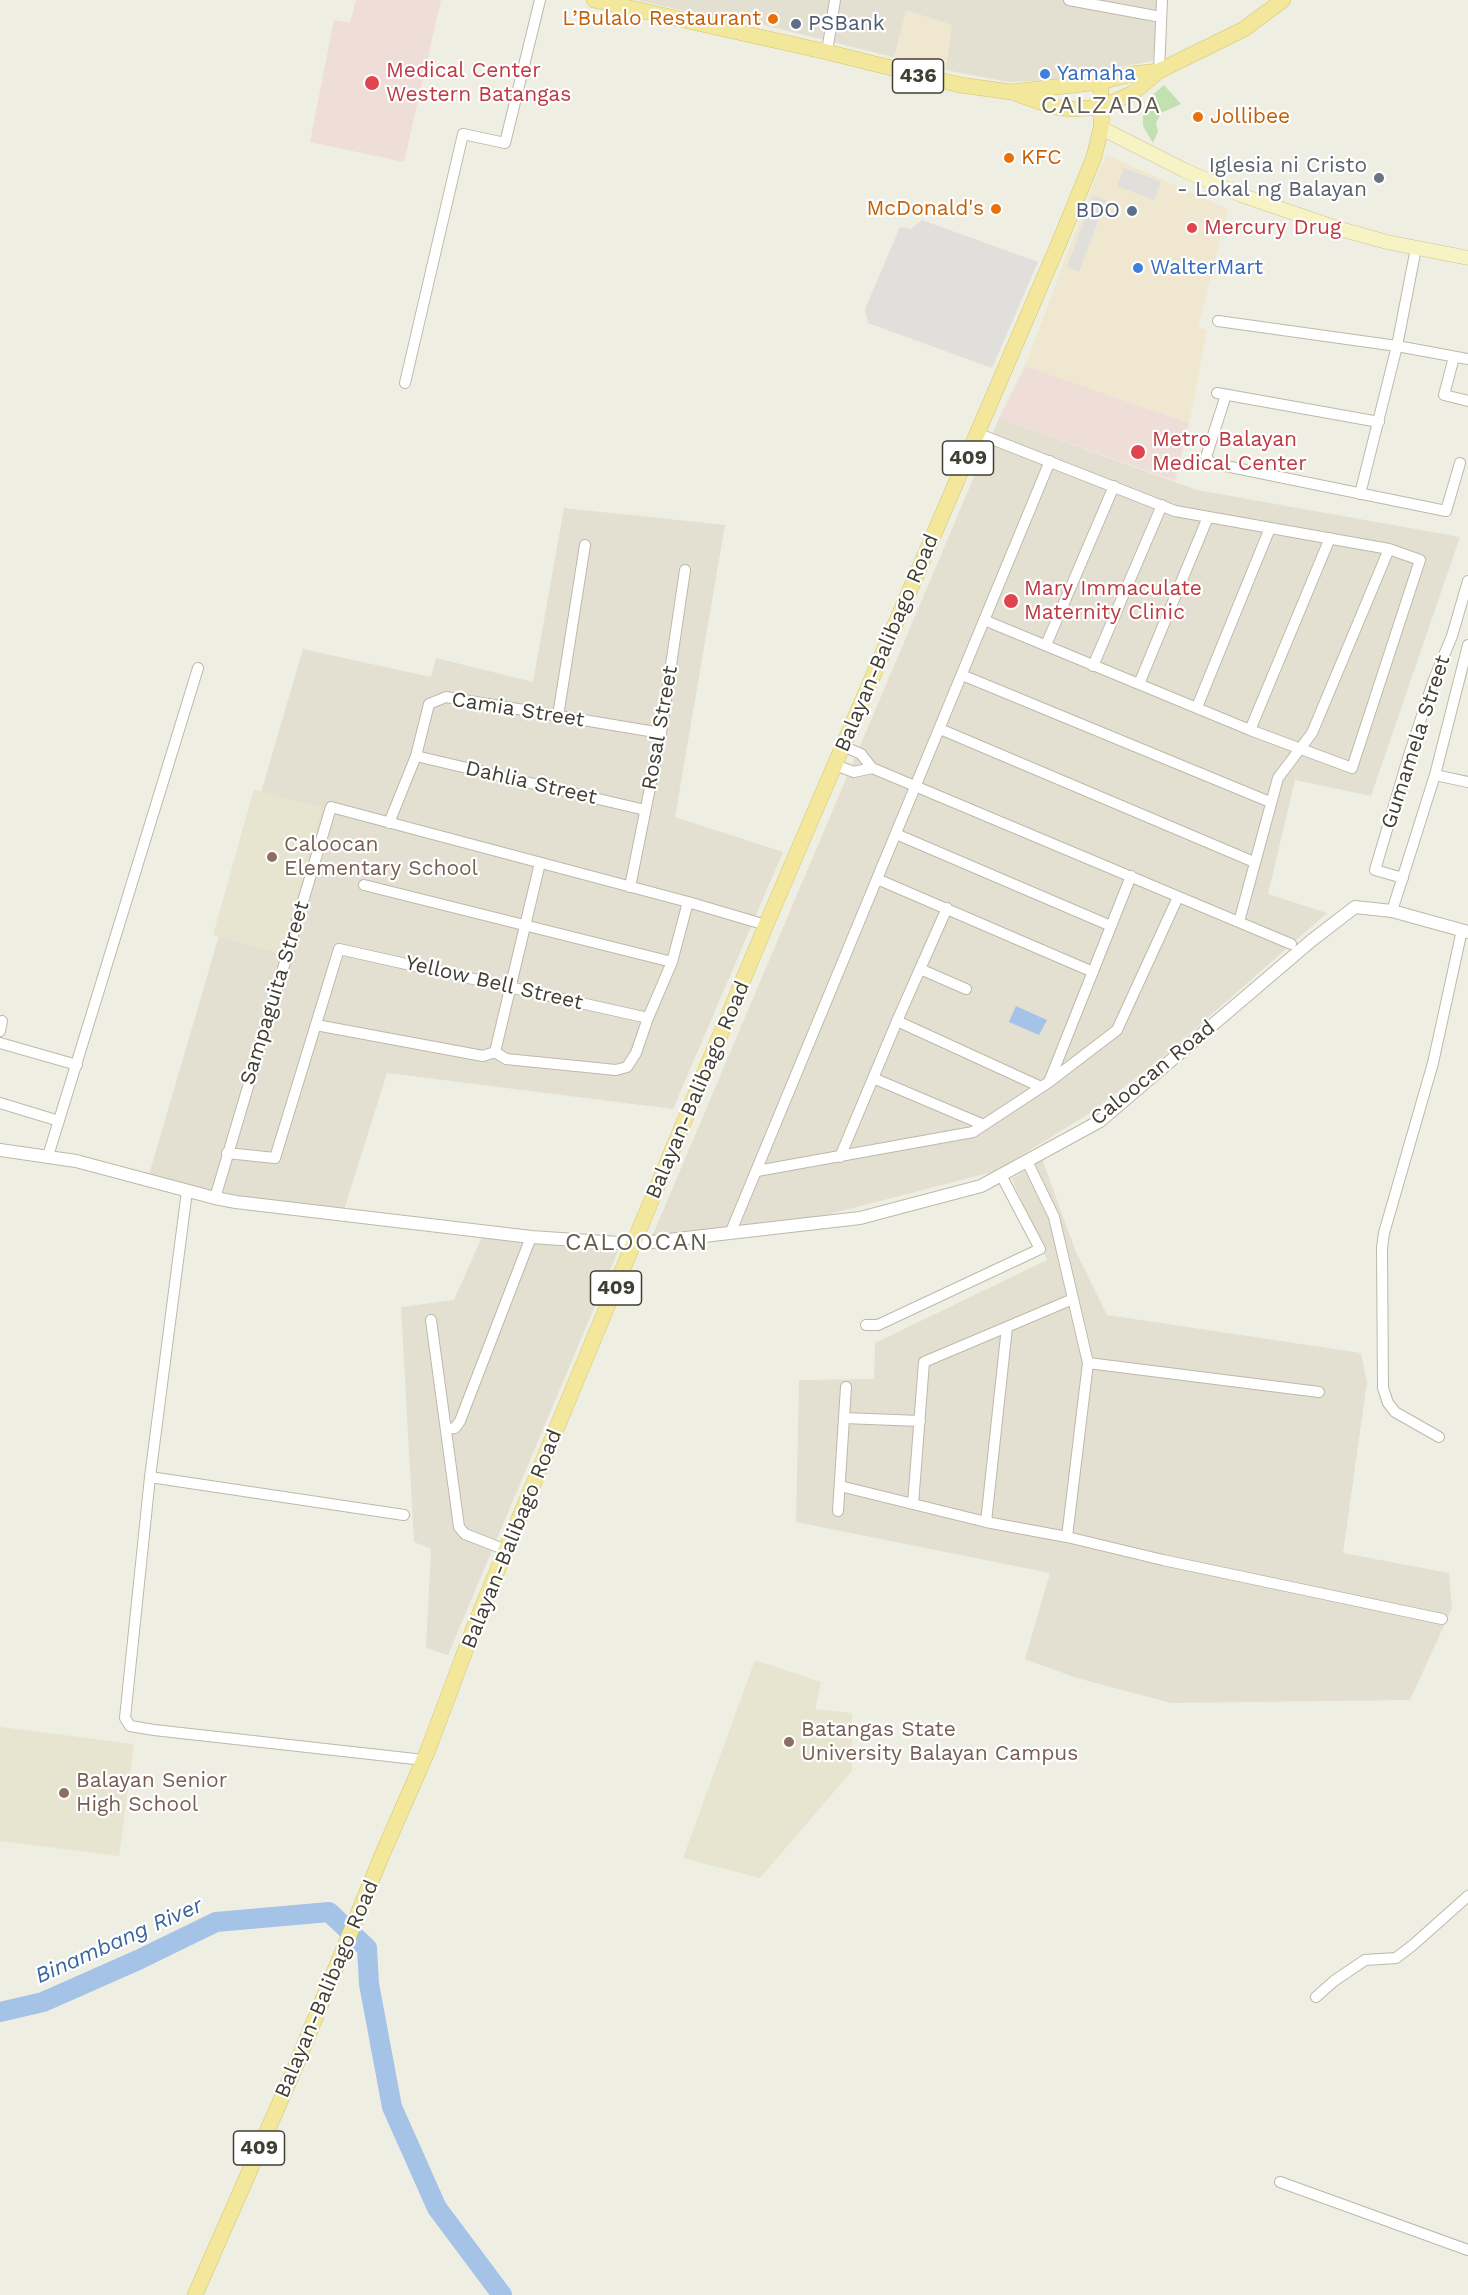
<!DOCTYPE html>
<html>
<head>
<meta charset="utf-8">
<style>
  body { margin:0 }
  canvas { display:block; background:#efeee3 }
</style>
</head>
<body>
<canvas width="1468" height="2295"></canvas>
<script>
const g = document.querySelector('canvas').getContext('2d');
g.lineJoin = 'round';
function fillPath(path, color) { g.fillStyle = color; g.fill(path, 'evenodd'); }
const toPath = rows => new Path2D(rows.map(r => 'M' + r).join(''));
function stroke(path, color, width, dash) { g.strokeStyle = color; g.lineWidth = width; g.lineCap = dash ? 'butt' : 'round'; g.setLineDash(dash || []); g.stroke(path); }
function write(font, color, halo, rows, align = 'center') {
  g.font = font + ' "Work Sans",sans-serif'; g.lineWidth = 4.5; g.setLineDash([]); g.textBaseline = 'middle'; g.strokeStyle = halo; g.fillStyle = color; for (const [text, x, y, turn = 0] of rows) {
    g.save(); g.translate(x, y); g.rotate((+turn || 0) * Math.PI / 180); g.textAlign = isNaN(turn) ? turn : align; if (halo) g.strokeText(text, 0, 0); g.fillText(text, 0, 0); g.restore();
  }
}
const residential = toPath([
  [636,0,1156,0,1156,24,1153,61,1048,80,1008,82,946,70,743,20,724,20],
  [999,418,1197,490,1460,537,1371,796,1295,780,1268,894,1327,913,1163,1057,1090,1113,996,1171,822,1216,651,1239],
  [564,508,725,525,675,817,783,852,673,1109,387,1073,343,1213,210,1193,148,1178,303,649,431,677,436,658,533,682],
  [1042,1159,1076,1252,1107,1315,1361,1353,1367,1382,1343,1553,1449,1573,1452,1608,1410,1700,1171,1703,1077,1678,1025,1659,1050,1573,796,1522,799,1380,874,1379,875,1343,1047,1260,1012,1179],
  [482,1237,618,1251,448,1655,426,1648,431,1549,414,1542,401,1307,454,1300]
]);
const commercial = toPath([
  [906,10,952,25,946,70,894,57],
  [1107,155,1228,209,1198,327,1207,330,1189,423,1025,366,1096,177]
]);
const education = toPath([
  [254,789,322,808,281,954,213,935],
  [755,1660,821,1682,815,1709,852,1713,852,1771,760,1878,683,1858],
  [0,1727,134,1744,119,1856,0,1841]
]);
const medical = toPath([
  [356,0,441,0,404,162,310,142,334,20,350,23],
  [1025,366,1189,423,1175,481,999,418]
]);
const green = toPath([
  [1164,85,1181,104,1161,113,1156,123,1158,131,1153,143,1143,126,1143,112,1151,96]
]);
const parking = toPath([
  [1124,168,1161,182,1154,200,1117,186],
  [1093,196,1106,200,1079,272,1067,267],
  [922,220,1038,262,992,368,868,323,865,309,900,227,911,229]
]);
const water = toPath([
  [1016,1006,1047,1020,1039,1035,1009,1022]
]);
const river = toPath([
  [0,2012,43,2002,138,1960,216,1922,329,1912,367,1948,369,1984,392,2107,437,2208,502,2295]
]);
const minor = toPath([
  [1069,0,1161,17],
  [827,52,835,0],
  [1159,71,1162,0],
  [1218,321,1397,346,1468,359],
  [1454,357,1444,395,1468,401],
  [405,383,463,134,505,143,540,0],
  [1217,393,1379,422],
  [1226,395,1206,457,1211,463,1446,511,1460,463],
  [979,434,1175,511,1389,549,1420,560,1352,768,1250,730,984,620],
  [1360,494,1397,346,1416,248],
  [1046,645,1114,486],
  [1093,666,1162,505],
  [962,675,1270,802],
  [1139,684,1208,517],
  [1197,707,1270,528],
  [558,716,585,545],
  [940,729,1254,862],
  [1250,730,1330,538],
  [843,746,861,754,872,768,1291,944],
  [416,756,645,810],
  [835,765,854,772,872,768],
  [1435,775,1468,782],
  [389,823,416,756,429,704,446,697,661,733],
  [896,834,1111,926],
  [1403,878,1375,870,1409,755,1433,682,1452,636,1468,581],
  [877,879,1093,972],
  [364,885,672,962],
  [630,887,661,733,685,570],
  [1392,911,1435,775,1468,645],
  [1239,922,1278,778,1312,733,1389,549],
  [920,969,966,989],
  [897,1021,1041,1087],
  [316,1025,483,1056,495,1052],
  [0,1031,2,1021],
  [0,1043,77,1065],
  [495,1052,506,1059,616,1070,627,1067,636,1053,648,1018,672,962,688,902],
  [495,1052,540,863],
  [873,1078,984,1125],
  [1049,1082,1131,876],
  [0,1103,59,1121],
  [227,1153,275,1158,339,949,648,1018],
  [48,1156,198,668],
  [840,1157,897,1021,947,908],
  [1027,1161,1054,1217,1088,1363,1067,1537],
  [757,1171,973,1132,1049,1082,1117,1030,1178,897],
  [187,1191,150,1477,125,1718,130,1726,154,1730,424,1760],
  [215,1198,331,807,688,902,766,925],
  [732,1229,1050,461],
  [431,1320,459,1527,465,1534,506,1550],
  [866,1325,878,1325,1040,1249,1001,1175],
  [1088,1363,1319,1392],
  [844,1418,920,1421],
  [446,1429,455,1428,460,1421,531,1237],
  [1439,1437,1395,1412,1388,1403,1383,1388,1382,1248,1384,1233,1433,1063,1462,930],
  [150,1477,404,1515],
  [840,1486,986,1522,1067,1537,1163,1560,1442,1619],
  [913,1504,924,1362,1073,1299],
  [838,1511,846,1387],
  [986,1522,1007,1327],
  [1316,1997,1334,1981,1365,1960,1396,1958,1413,1945,1468,1896],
  [1280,2182,1468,2250]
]);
const tertiary = toPath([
  [0,1150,76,1161,215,1198,236,1202,531,1237,634,1244,860,1218,981,1186,1100,1121,1311,941,1355,907,1392,911,1468,932]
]);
const secondary = toPath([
  [1101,128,1184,170,1241,195,1340,229,1387,242,1468,258]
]);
const primary = toPath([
  [594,0,827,52,960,85,1011,92,1100,82,1132,74,1159,71,1244,29,1283,0],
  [1017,94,1054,107,1072,109,1102,107,1133,93,1159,71],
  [195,2295,294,2070,382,1855,428,1750,476,1622,766,925,1059,243,1094,157,1101,128,1102,107,1100,82]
]);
const markers = [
  [773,19,6,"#e8710a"],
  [796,24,6,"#5c6f8a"],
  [1045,74,6,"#3f7fe0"],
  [372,83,8,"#e0444e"],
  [1198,117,6,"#e8710a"],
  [1009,158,6,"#e8710a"],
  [1379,178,6,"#6b7280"],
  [996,209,6,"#e8710a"],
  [1132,211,6,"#5c6f8a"],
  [1192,228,6,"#e0444e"],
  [1138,268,6,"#3f7fe0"],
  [1138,452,8,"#e0444e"],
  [1011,601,8,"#e0444e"],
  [272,857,6,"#8d6e63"],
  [789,1742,6,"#8d6e63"],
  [64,1793,6,"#8d6e63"]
];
const shields = [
  [918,76,51],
  [968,458,51],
  [616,1288,51],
  [259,2148,51]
];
const shieldNames = [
  ["436",918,76],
  ["409",968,458],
  ["409",616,1288],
  ["409",259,2148]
];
const foodNames = [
  ["L’Bulalo Restaurant",761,19],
  ["Jollibee",1210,117,"left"],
  ["KFC",1021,158,"left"],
  ["McDonald's",984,209]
];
const serviceNames = [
  ["PSBank",808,24],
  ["BDO",1120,211,"right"]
];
const healthNames = [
  ["Medical Center",386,71],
  ["Western Batangas",386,95],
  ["Mercury Drug",1204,228],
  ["Metro Balayan",1152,440],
  ["Medical Center",1152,464],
  ["Mary Immaculate",1024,589],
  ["Maternity Clinic",1024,613]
];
const shopNames = [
  ["Yamaha",1057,74],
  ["WalterMart",1150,268]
];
const worshipNames = [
  ["Iglesia ni Cristo",1367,166],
  ["- Lokal ng Balayan",1367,190]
];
const streetNames = [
  ["Balayan-Balibago Road",887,643,-67],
  ["Camia Street",518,710,9],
  ["Rosal Street",660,728,-80],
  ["Gumamela Street",1416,742,-72],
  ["Dahlia Street",531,783,13],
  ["Yellow Bell Street",494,983,13],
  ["Sampaguita Street",275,993,-73],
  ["Caloocan Road",1153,1073,-39],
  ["Balayan-Balibago Road",698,1090,-67],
  ["Balayan-Balibago Road",512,1539,-68],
  ["Balayan-Balibago Road",327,1989,-67]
];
const educationNames = [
  ["Caloocan",284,845],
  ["Elementary School",284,869],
  ["Batangas State",801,1730],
  ["University Balayan Campus",801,1754],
  ["Balayan Senior",76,1781],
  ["High School",76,1805]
];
const waterNames = [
  ["Binambang River",119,1941,-24]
];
const quarterNames = [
  ["CALZADA",1101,106],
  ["CALOOCAN",637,1243]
];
fillPath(residential, '#e3e0d2');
fillPath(commercial, '#f0e7d0');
fillPath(education, '#e7e4cf');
fillPath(medical, '#efded8');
fillPath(green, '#c3e0b0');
fillPath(parking, '#e0dfdb');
fillPath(water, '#a5c2e7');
stroke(river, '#a5c2e7', 20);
stroke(minor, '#bdb9aa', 12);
stroke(tertiary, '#bdb9aa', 14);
stroke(secondary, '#cac597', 15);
stroke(primary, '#d5c56c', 16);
stroke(minor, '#fff', 10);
stroke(tertiary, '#fff', 12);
stroke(secondary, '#f8f3c5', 14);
stroke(primary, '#f2e79a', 15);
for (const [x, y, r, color] of markers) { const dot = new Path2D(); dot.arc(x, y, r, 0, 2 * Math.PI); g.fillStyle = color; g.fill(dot); stroke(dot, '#fff', 2); }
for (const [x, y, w] of shields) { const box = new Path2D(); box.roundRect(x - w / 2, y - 17, w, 34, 4.5); g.fillStyle = '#fff'; g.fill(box); stroke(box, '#413e34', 1.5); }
write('bold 20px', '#413e34', null, shieldNames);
write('21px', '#c56008', '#fff', foodNames, 'right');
write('21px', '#4e5e75', '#fff', serviceNames, 'left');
write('21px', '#be3a42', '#fff', healthNames, 'left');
write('21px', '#366cbe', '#fff', shopNames, 'left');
write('21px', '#5b616d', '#fff', worshipNames, 'right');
write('21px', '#413e34', '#fff', streetNames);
write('21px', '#785e54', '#fff', educationNames, 'left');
write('italic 22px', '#3b659f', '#fff', waterNames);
g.letterSpacing = '1.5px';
write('24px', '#625d4d', '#fff', quarterNames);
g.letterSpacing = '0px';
</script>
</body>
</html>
